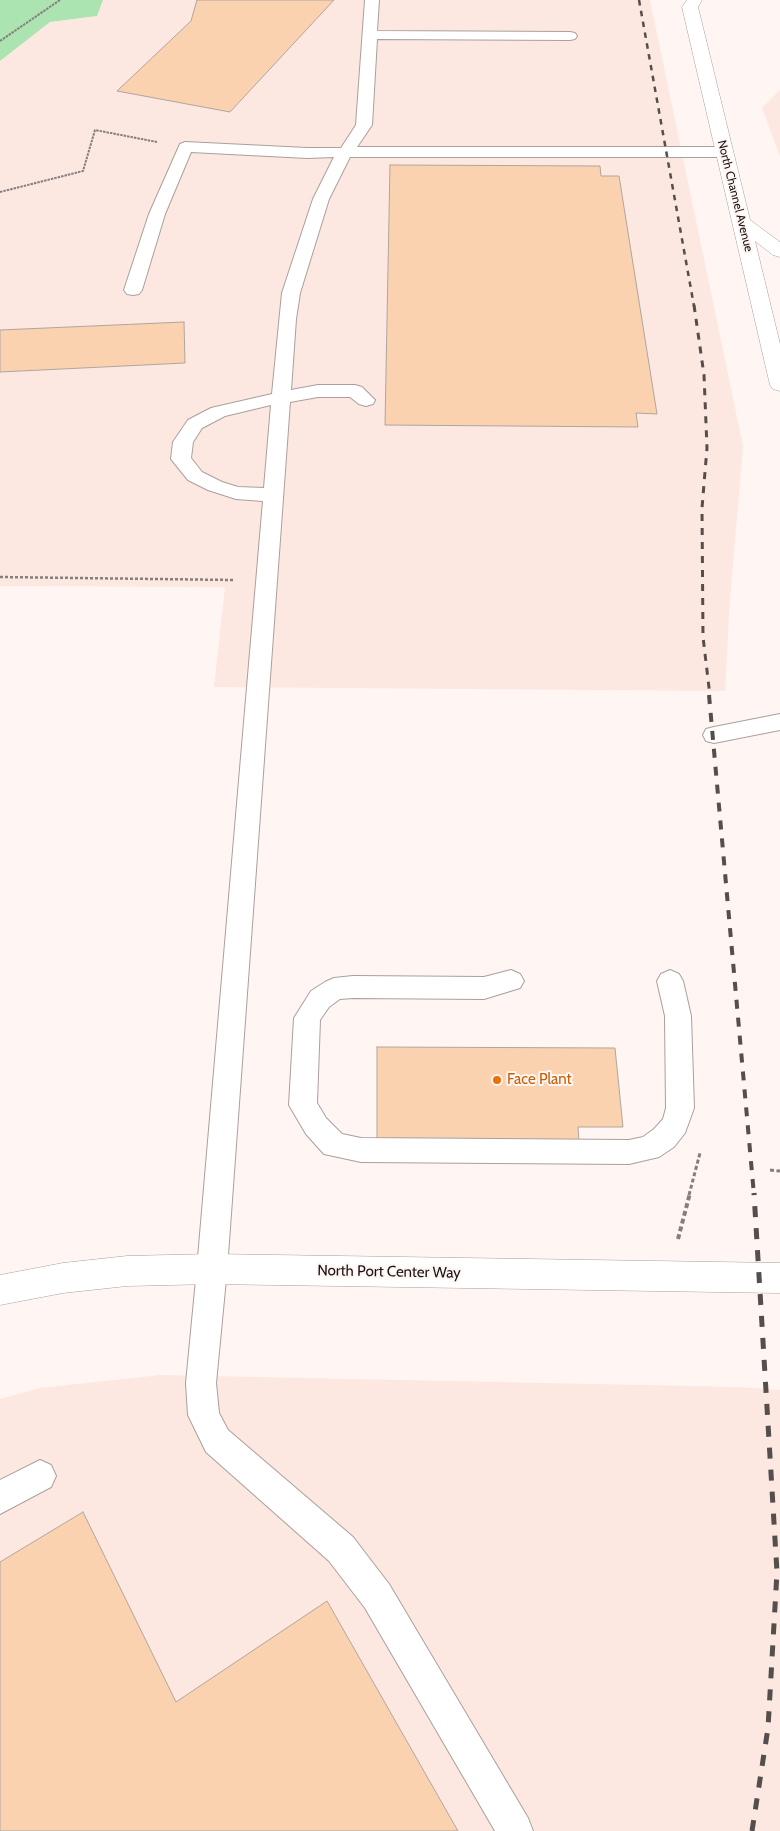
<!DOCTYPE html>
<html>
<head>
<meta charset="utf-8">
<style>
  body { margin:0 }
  canvas { display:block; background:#fff5f2 }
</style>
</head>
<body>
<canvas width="780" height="1831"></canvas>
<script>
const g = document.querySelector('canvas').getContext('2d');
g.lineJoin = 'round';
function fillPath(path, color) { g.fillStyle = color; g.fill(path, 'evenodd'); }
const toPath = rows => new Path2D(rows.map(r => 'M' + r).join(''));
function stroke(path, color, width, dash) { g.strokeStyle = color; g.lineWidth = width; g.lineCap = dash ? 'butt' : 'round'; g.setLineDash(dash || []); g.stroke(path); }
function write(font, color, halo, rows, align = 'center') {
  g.font = font + ' Cabin,sans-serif'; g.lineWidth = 4; g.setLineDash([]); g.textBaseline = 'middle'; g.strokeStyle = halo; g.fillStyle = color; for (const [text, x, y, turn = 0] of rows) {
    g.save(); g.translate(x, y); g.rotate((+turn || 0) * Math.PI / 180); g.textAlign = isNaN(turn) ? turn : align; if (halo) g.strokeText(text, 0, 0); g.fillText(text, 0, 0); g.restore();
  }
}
const built = toPath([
  [103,0,650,0,743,446,730,599,725,691,214,687,225,587,0,586,0,61,50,22,97,16],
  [780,90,780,157,762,108],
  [160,1375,739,1387,780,1390,780,1831,0,1831,0,1399,40,1388]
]);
const green = toPath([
  [0,0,103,0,97,16,50,22,0,61]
]);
const building = toPath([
  [197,0,334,0,230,112,117,91,191,21,197,0],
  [390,165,600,166,601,176,619,176,657,414,636,413,638,427,385,425,390,165],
  [184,322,185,363,0,372,0,330,184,322],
  [377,1047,615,1048,623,1127,578,1127,579,1141,377,1140,377,1047],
  [83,1512,176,1702,327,1601,458,1831,0,1831,0,1562,83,1512]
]);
const pathFar3 = toPath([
  [0,41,60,0],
  [0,192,83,171,95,130,157,142]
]);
const pathFar2 = toPath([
  [0,577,234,580]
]);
const pathFar1 = toPath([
  [770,1170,780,1171],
  [689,1195,700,1153]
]);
const path = toPath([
  [678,1239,690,1193]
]);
const service = toPath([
  [365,0,379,0,377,31,570,32,575,33,577,36,575,39,570,40,377,39,372,125,357,147,724,147,729,149,732,152,729,155,724,157,350,157,329,199,300,293,296,319,291,390,318,385,355,385,362,387,375,400,373,404,366,406,359,404,350,397,318,397,290,402,227,1269,216,1383,219,1413,228,1430,353,1537,389,1584,528,1818,533,1831,495,1831,365,1608,329,1561,206,1452,188,1415,186,1383,197,1269,263,501,236,499,208,490,188,480,171,459,173,442,188,420,211,408,272,394,282,293,313,199,334,157,307,158,191,152,165,214,142,290,139,294,133,295,127,294,124,290,149,214,180,144,185,142,307,148,341,148,356,125,365,0],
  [271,405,264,488,238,487,222,482,202,472,191,458,193,442,202,428,225,416,271,405],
  [780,714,780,730,714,743,706,741,703,735,706,729,714,727,780,714],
  [511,970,520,974,524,981,520,988,484,999,353,998,340,999,329,1007,320,1020,317,1103,326,1118,342,1134,361,1138,629,1140,643,1137,654,1129,663,1119,666,1108,665,1016,657,981,661,974,670,970,679,974,683,981,691,1016,694,1108,685,1133,674,1147,659,1157,629,1164,361,1162,324,1154,306,1134,289,1105,294,1018,311,991,325,982,334,978,353,976,484,977,511,970],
  [40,1460,51,1465,56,1476,51,1487,0,1514,0,1480,40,1460]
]);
const minor = toPath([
  [212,1254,780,1263,780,1293,212,1284,127,1286,63,1293,0,1305,0,1275,63,1263,127,1256,212,1254]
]);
const secondary = toPath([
  [687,0,702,0,698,7,750,220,780,242,780,257,773,255,755,241,780,344,780,391,773,389,770,385,682,7,687,0]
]);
const railFar3 = toPath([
  [639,0,694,306]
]);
const railFar2 = toPath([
  [694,305,704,375,707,448,702,508,703,637,710,696]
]);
const railFar1 = toPath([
  [709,695,754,1195]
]);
const rail = toPath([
  [752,1831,768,1728,777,1572,754,1193]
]);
const markers = [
  [497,1080,5,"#e8710a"]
];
const farStreetnames = [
  ["North Channel Avenue",735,196,76]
];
const foodNames = [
  ["Face Plant",507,1080]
];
const streetNames = [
  ["North Port Center Way",389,1272,1]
];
fillPath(built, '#fde8e1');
fillPath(green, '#abe3b1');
fillPath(building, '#fbd2b0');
stroke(building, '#afa69f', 1);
stroke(service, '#aa9f9b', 2);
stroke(minor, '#aa9f9b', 1);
stroke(secondary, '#aa9f9b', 1);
stroke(pathFar3, '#857e7c', 2, [2.5, 1]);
stroke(pathFar2, '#857e7c', 2.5, [3, 2]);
stroke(pathFar1, '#857e7c', 3, [4, 2.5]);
stroke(path, '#857e7c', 4, [5, 3]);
fillPath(service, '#fff');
fillPath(minor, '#fff');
fillPath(secondary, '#fff');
stroke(railFar3, '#544e4d', 2.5, [5.5, 5.5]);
stroke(railFar2, '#544e4d', 3, [7, 7]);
stroke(railFar1, '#544e4d', 4, [9, 9]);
stroke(rail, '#544e4d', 5, [11, 11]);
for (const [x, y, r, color] of markers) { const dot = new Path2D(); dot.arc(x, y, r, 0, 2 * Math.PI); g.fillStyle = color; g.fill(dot); stroke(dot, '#fff5f2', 2); }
write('12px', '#181413', '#fff5f2', farStreetnames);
write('15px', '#c56008', '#fff5f2', foodNames, 'left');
write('15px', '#181413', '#fff5f2', streetNames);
</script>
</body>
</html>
